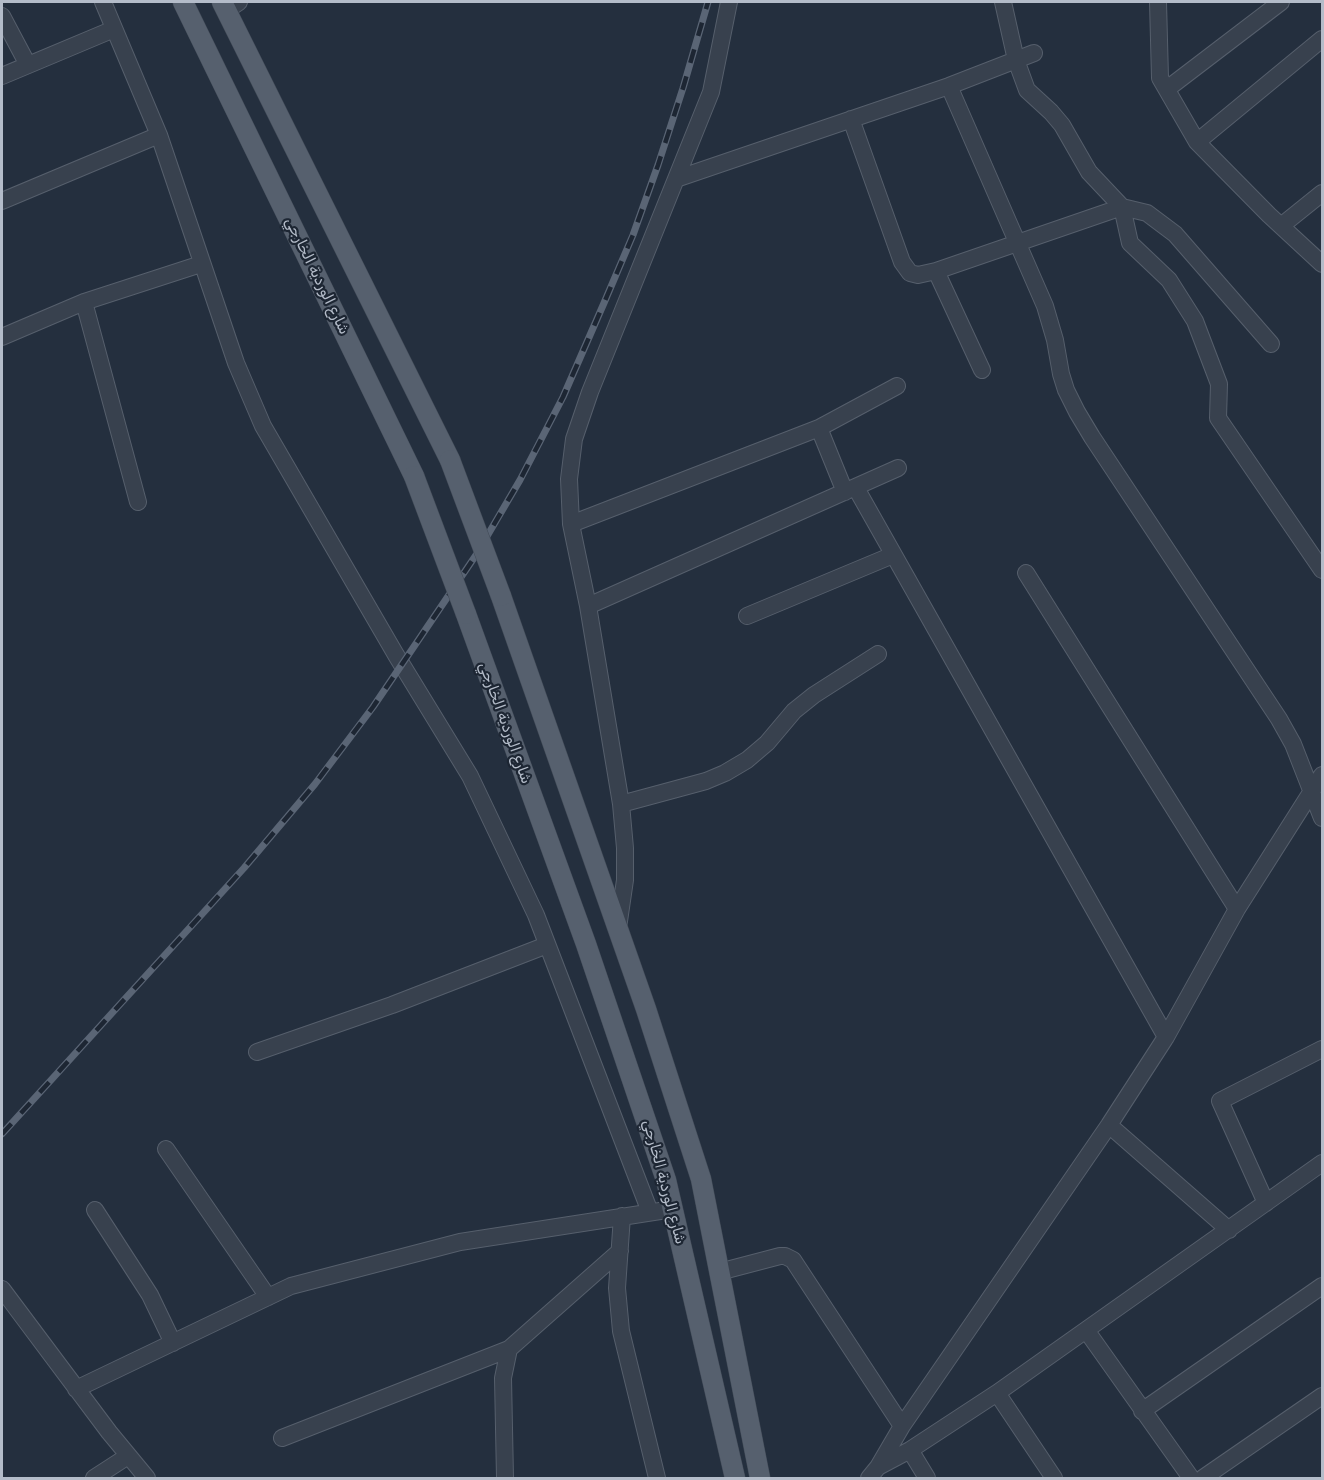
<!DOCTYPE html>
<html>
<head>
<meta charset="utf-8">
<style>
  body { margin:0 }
  #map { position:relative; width:1324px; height:1480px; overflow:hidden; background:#242f3e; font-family:Rubik,sans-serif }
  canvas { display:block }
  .frame { position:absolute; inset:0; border:3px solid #b4bcc9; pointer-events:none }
</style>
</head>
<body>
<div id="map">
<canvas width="1324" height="1480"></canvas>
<div class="frame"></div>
</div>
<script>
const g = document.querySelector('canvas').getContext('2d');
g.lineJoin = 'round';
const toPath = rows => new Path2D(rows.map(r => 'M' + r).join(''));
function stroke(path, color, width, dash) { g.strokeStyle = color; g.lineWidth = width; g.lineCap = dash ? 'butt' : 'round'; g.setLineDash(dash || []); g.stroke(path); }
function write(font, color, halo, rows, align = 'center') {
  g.font = font + ' Rubik,"Noto Sans Arabic",sans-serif'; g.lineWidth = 4.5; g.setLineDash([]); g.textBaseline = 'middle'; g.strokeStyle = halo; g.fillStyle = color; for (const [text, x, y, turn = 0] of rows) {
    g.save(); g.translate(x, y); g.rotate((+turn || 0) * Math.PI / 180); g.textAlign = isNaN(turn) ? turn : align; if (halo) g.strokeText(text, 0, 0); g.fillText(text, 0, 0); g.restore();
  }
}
const minor = toPath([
  [103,2,159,135,236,363,263,426,396,655,470,776,536,915,650,1212],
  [1003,2,1016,60,1027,90,1051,112,1062,125,1089,172,1122,207,1130,243,1169,280,1195,321,1219,384,1218,418,1322,570],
  [1158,2,1160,78,1197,142,1269,215,1322,264],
  [227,10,239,2],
  [2,16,28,65],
  [2,76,114,29],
  [949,86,1045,306,1055,340,1061,374,1066,390,1077,412,1092,437,1279,719,1293,744,1322,818],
  [1167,89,1281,2],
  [851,119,902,262,910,273,918,275,936,271,1122,207,1147,213,1175,234,1271,344],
  [1197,142,1322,39],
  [676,179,949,86,1034,53],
  [2,201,159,135],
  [1281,226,1322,193],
  [936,271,982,370],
  [84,302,138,502],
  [2,337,84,302,201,264],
  [819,428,845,492],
  [856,488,1166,1037],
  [571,524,819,428,897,386],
  [1026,573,1237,909],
  [588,606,898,468],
  [747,616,893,555],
  [621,804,706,781,725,773,747,760,767,743,794,711,814,695,878,654],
  [618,928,625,880,625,848,621,804,588,606,571,524,569,479,574,439,590,392,711,92,729,2],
  [257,1052,392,1005,547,945],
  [1109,1125,1229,1230],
  [166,1149,268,1297],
  [1266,1203,1220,1101,1322,1049],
  [95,1210,150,1295,173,1343],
  [622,1216,617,1288,621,1331,657,1478],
  [719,1272,780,1256,785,1256,793,1260,902,1426],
  [2,1289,109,1432,147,1478],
  [1086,1330,1191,1478],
  [76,1389,291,1286,460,1242,673,1209],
  [997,1393,1054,1478],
  [1142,1411,1322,1286],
  [282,1438,509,1349],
  [910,1450,927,1478],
  [878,1467,910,1450,997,1393,1322,1163],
  [94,1478,128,1456],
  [505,1478,503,1378,509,1349,620,1251],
  [869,1478,878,1467,902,1426,1109,1125,1166,1037,1237,909,1322,775],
  [1203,1478,1322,1396]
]);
const major = toPath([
  [183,2,414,476],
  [222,2,450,460],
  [501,596,646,1009,701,1179,760,1478],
  [466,614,586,944,666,1180,735,1478]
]);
const rail = toPath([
  [2,1134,244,868,315,784,373,707,476,555,520,480,563,397,604,303,633,235,658,165,683,88,708,2]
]);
const majorBridge = toPath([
  [450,460,501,596],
  [414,476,466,614]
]);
const streetNames = [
  ["شارع الوردية الخارجي",317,276,64],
  ["شارع الوردية الخارجي",505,723,70],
  ["شارع الوردية الخارجي",664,1182,75]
];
stroke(minor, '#565f6c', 18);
stroke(major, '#414a57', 21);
stroke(minor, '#38414e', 16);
stroke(major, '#56606e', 20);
stroke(rail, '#5a6575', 7);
stroke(rail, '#1d2633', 4.5, [14]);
stroke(majorBridge, '#414a57', 21, []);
stroke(majorBridge, '#56606e', 20);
write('15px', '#b4bcc9', '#1d2633', streetNames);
</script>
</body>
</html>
